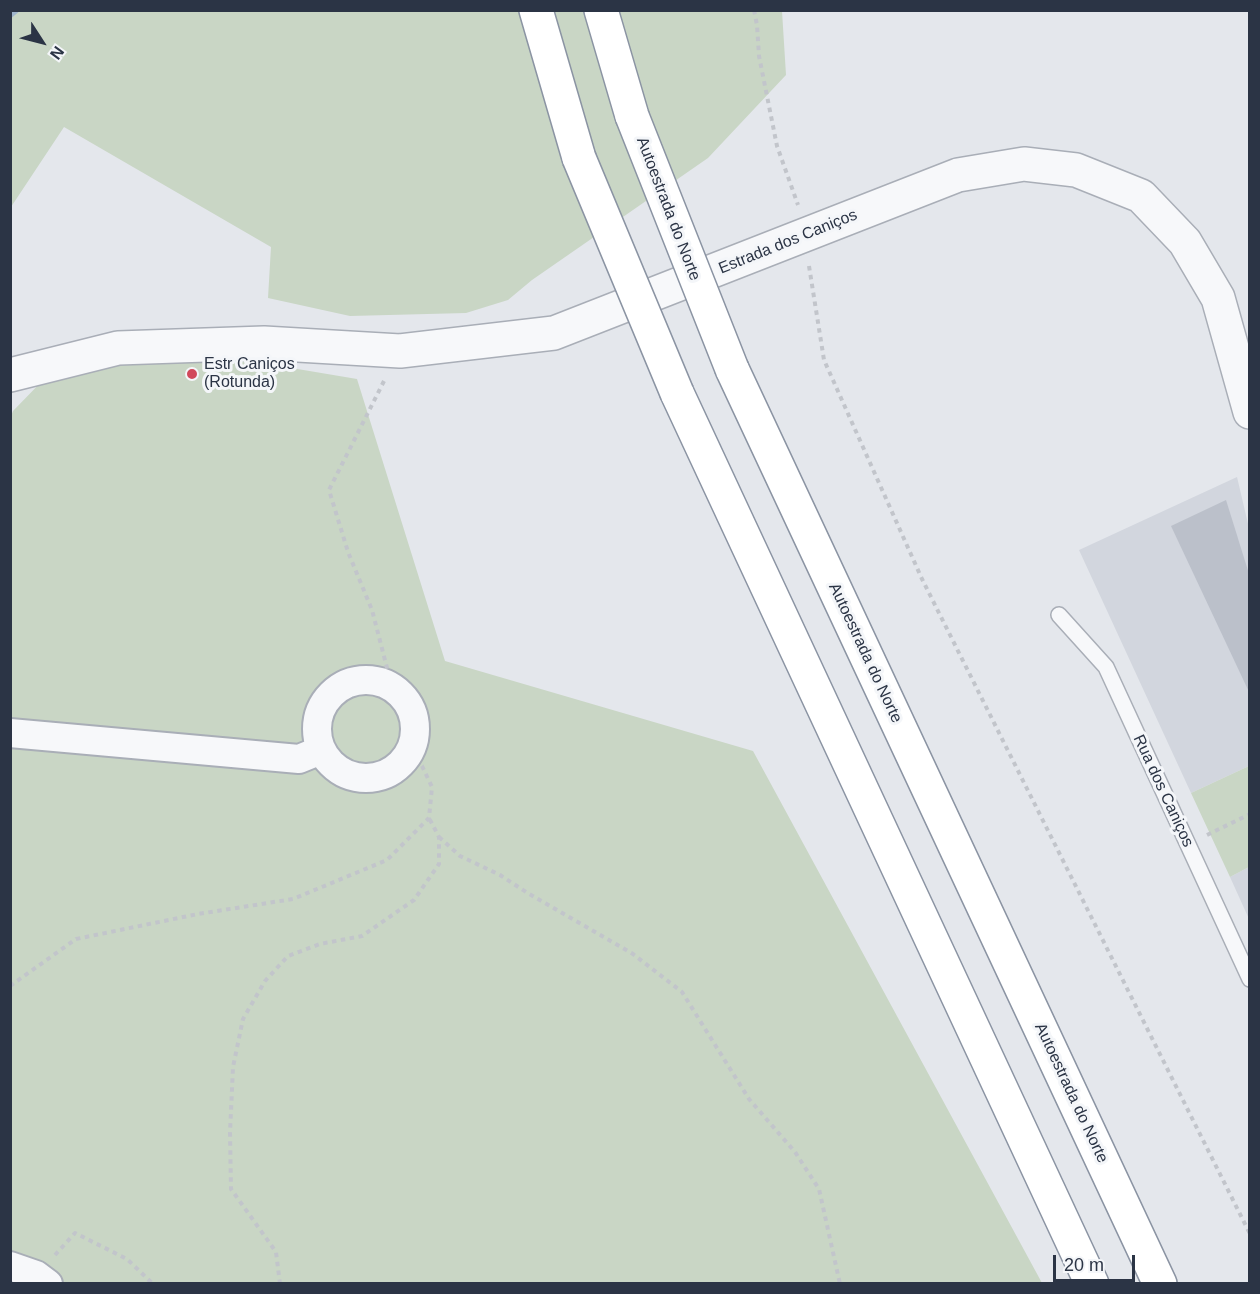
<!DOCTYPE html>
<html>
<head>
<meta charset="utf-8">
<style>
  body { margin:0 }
  #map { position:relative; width:1260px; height:1294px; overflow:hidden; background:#e4e7ec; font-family:Helvetica,sans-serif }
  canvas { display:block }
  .frame { position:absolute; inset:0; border:12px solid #2b3445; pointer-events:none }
  .north { position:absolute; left:12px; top:12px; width:60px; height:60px; -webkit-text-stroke:4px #f4f6f9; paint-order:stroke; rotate:126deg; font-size:16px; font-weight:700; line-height:24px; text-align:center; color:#2b3445 }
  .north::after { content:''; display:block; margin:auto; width:21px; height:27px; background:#2b3445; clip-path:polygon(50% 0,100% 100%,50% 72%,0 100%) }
  .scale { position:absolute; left:1053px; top:1255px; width:82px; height:27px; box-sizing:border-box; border:3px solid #2b3445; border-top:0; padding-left:8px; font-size:18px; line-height:21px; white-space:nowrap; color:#2b3445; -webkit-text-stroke:4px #f4f6f9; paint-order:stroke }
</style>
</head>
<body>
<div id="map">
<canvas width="1260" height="1294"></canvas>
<div class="frame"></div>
<div class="north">N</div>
<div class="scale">20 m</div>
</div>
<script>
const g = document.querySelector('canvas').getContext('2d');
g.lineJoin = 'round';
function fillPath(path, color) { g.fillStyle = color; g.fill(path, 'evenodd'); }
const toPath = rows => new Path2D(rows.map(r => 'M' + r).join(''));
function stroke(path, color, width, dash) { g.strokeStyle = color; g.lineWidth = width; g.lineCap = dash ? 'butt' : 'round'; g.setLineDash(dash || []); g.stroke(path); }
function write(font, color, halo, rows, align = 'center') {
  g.font = font + ' Helvetica,sans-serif'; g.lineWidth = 6; g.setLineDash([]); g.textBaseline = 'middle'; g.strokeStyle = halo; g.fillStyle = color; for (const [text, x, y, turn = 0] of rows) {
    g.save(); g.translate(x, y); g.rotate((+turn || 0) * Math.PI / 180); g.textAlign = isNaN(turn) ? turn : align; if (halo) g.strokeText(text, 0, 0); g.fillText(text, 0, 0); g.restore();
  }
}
const built = toPath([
  [1237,477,1249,528,1249,766,1191,793,1079,550],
  [1249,867,1249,919,1230,877]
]);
const green = toPath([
  [11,11,782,11,786,75,708,158,532,280,508,300,466,313,350,316,268,298,271,247,64,127,11,207],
  [118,359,244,360,357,379,445,661,753,751,1042,1283,11,1284,11,416,13,411,47,376],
  [1249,766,1249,867,1230,877,1191,793]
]);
const stream = toPath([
  [10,14,15,10]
]);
const building = toPath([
  [1226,500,1250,577,1250,694,1171,526]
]);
const path = toPath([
  [754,10,757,25,759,56,777,146,798,205],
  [809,266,824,360,922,579,1250,1234],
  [384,381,329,490,348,552,372,610,392,687],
  [1207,835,1250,814],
  [439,837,460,856,500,875,526,892,633,954,682,992,749,1099,795,1152,819,1189,840,1284],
  [10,986,76,939,198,914,293,899,387,860,429,818,432,787,422,766,409,753],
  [55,1255,75,1233,127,1259,153,1284],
  [280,1284,276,1252,231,1189,230,1133,233,1067,243,1019,265,981,288,956,320,944,362,936,414,900,439,864,439,837,429,818]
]);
const service = toPath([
  [1059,615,1106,667,1250,979]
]);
const minor = toPath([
  '317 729a49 49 0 1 1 98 0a49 49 0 1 1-98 0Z',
  [10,733,299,759,321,750],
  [10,1266,36,1275,48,1284]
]);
const tertiary = toPath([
  [10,375,118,348,264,343,400,351,554,333,958,175,1024,164,1076,170,1141,196,1185,242,1218,298,1250,412]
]);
const motorway = toPath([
  [536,10,579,158],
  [601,10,632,116],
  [732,369,1160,1284],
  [677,393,1092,1284]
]);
const motorwayBridge = toPath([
  [632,116,732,369],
  [579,158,677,393]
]);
const markers = [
  [192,374,6,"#d1495b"]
];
const streetNames = [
  ["Autoestrada do Norte",668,209,69],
  ["Estrada dos Caniços",788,242,-22],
  ["Autoestrada do Norte",865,653,65],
  ["Rua dos Caniços",1163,791,65],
  ["Autoestrada do Norte",1071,1093,65]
];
const poiNames = [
  ["Estr Caniços",204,365],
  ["(Rotunda)",204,383]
];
fillPath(built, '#d2d6de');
fillPath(green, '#c9d6c5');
stroke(stream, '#9fb4cc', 8);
fillPath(building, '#bbc0ca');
stroke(service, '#a9aeb7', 18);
stroke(minor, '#a9aeb7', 32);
stroke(tertiary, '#a9aeb7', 36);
stroke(motorway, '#8b94a3', 36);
stroke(path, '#c2c5cb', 4, [4.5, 4.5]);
stroke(service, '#f7f8fa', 15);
stroke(minor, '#f7f8fa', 28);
stroke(tertiary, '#f7f8fa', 33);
stroke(motorway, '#fff', 33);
stroke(motorwayBridge, '#8b94a3', 36, []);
stroke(motorwayBridge, '#fff', 33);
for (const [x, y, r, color] of markers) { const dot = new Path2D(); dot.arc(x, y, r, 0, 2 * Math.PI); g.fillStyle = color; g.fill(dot); stroke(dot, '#f4f6f9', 2); }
write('16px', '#2b3445', '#f4f6f9', streetNames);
write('16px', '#2b3445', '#f4f6f9', poiNames, 'left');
</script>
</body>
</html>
